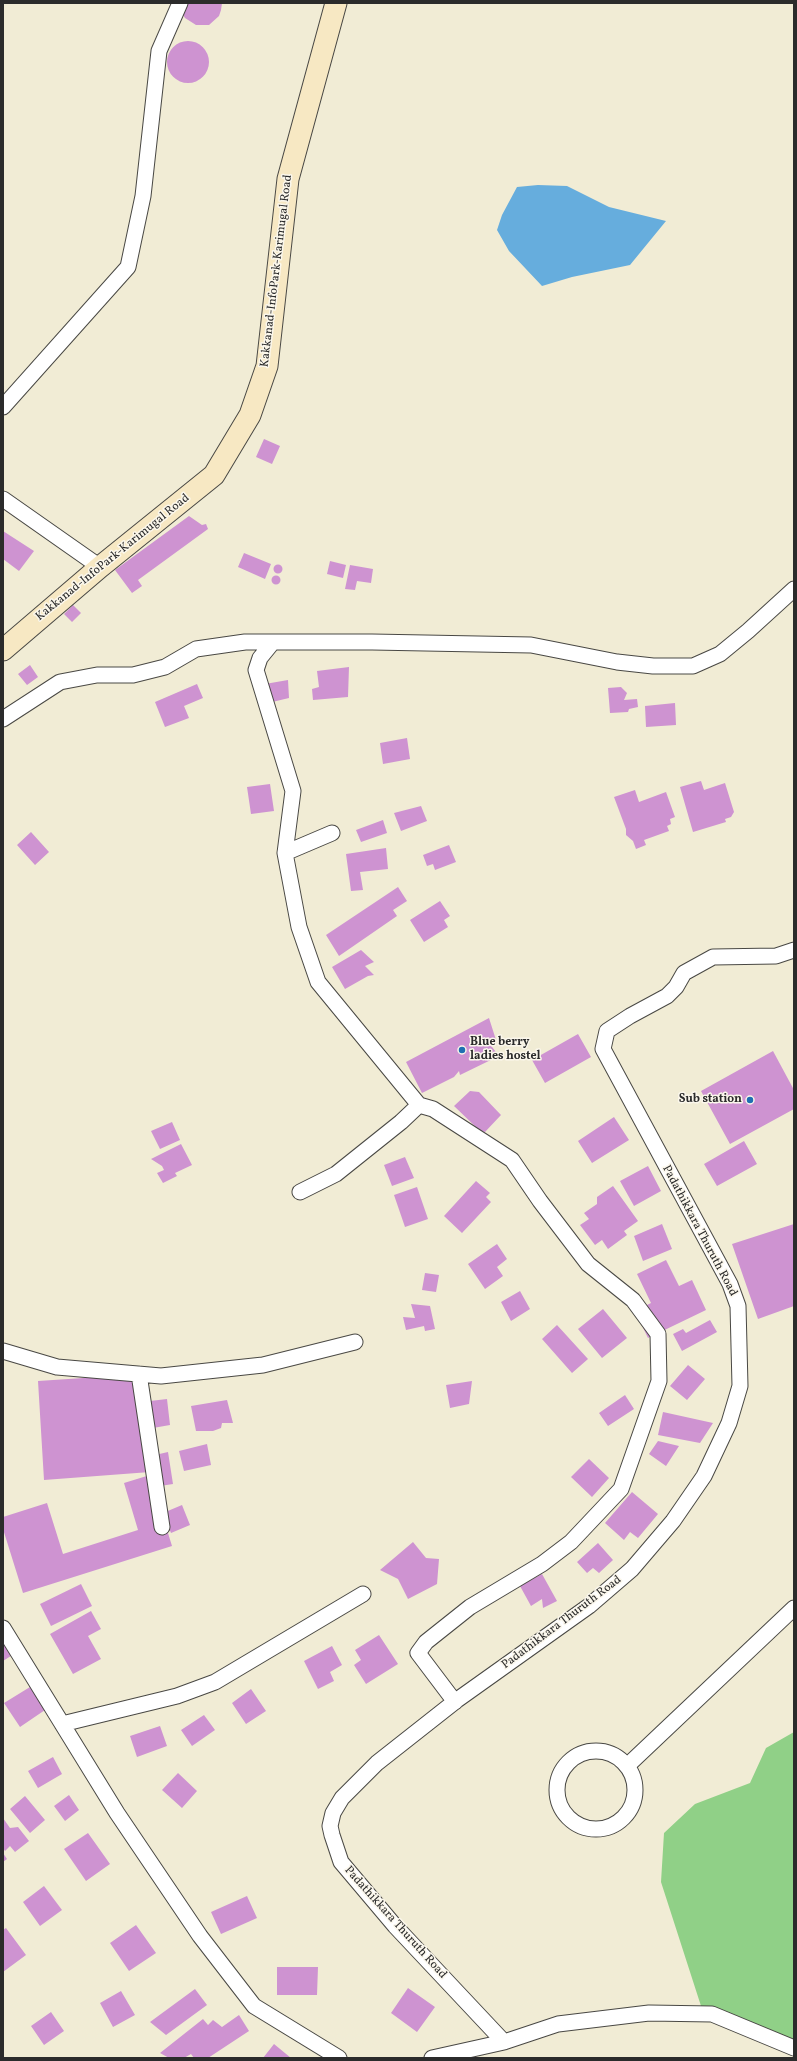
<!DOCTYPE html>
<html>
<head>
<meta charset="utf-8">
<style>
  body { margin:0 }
  #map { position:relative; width:797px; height:2061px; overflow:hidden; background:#f1ecd5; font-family:Vollkorn,serif }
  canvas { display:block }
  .frame { position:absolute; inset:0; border:4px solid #2b2b2b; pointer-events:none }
</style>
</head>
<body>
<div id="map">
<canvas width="797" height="2061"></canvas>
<div class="frame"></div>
</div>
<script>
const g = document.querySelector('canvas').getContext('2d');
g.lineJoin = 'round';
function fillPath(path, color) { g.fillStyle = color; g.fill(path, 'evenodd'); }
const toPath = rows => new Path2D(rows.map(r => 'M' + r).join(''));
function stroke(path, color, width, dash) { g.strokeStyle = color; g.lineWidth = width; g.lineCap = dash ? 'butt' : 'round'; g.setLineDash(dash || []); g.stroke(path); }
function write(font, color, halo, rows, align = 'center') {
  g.font = font + ' Vollkorn,serif'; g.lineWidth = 3; g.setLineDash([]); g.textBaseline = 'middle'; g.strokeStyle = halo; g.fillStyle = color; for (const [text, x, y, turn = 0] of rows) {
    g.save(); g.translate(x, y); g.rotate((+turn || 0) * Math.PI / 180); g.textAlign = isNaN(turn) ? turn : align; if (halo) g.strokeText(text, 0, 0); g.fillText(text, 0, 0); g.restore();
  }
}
const green = toPath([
  [794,1732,794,2040,701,2006,661,1882,664,1833,695,1804,750,1783,766,1748]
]);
const water = toPath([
  [538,185,567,186,609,207,666,221,630,265,572,277,542,286,509,251,497,230,502,215,517,187]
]);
const building = toPath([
  [181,3,222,3,221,10,219,16,209,25,196,25,185,18,182,13],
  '167 62a21 21 0 1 1 42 0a21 21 0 1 1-42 0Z',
  [264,439,280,446,272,464,256,457],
  [189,516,202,525,206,524,208,529,138,580,142,586,132,593,115,570],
  [3,531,34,551,19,571,3,559],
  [244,553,271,564,265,579,238,567],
  [330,561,346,565,343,578,327,574],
  '273.5 569a4.5 4.5 0 1 1 9 0a4.5 4.5 0 1 1-9 0Z',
  [350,565,373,569,371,583,357,581,355,590,345,589],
  '271.5 580a4.5 4.5 0 1 1 9 0a4.5 4.5 0 1 1-9 0Z',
  [73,605,81,613,72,622,64,614],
  [30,665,38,677,27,685,18,674],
  [349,667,348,697,313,700,312,689,319,687,317,671],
  [288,680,289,698,268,703,265,684],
  [197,684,203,698,184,706,189,718,165,727,155,702],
  [621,687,627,693,624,700,637,699,638,707,629,709,628,712,610,713,608,688],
  [675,703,676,725,646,727,645,706],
  [407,738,410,759,383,764,380,743],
  [701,781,704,790,725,783,734,812,731,817,725,819,726,822,693,832,680,787],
  [270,784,274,811,251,814,247,787],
  [635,790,639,802,666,792,675,817,670,819,671,824,667,826,669,831,644,840,646,845,636,849,633,841,626,835,626,829,614,797],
  [421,806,427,821,401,831,394,813],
  [383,820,387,833,361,842,356,830],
  [31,832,49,852,35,865,17,845],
  [449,845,456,862,435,870,433,864,427,866,423,855],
  [386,848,388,869,360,872,363,890,351,891,346,854],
  [398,887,407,901,393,910,397,916,339,956,326,935],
  [440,901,450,916,444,920,448,927,424,942,410,920],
  [361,950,374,962,365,966,374,975,368,976,345,989,332,967],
  [489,1018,496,1040,489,1043,499,1056,460,1075,459,1071,454,1077,422,1093,406,1062],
  [578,1034,591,1057,545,1083,532,1060],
  [773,1051,794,1090,794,1109,730,1144,701,1091],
  [470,1091,479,1092,501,1115,485,1132,480,1131,454,1106],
  [614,1117,629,1140,592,1163,578,1141],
  [172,1122,180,1140,160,1149,151,1131],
  [744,1141,757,1164,717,1186,704,1164],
  [181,1144,192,1165,175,1173,177,1176,163,1183,157,1173,164,1170,162,1166,151,1159],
  [405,1157,414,1178,392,1186,384,1165],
  [648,1166,661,1191,634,1206,620,1181],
  [476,1181,490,1193,486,1197,491,1202,462,1233,444,1216],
  [613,1186,638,1221,624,1231,627,1235,608,1249,602,1240,595,1245,580,1225,589,1219,584,1213,597,1204,597,1197],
  [417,1187,428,1219,405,1227,394,1195],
  [662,1224,672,1249,643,1261,634,1236],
  [794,1224,794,1306,758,1319,732,1244],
  [497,1244,507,1259,497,1267,503,1276,485,1289,468,1264],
  [666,1260,679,1286,692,1280,706,1310,648,1338,635,1311,651,1303,637,1274],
  [425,1273,439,1275,436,1292,422,1290],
  [520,1291,530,1309,511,1321,501,1302],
  [411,1304,430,1306,435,1329,425,1331,424,1326,406,1330,403,1317,415,1318],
  [603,1309,627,1338,602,1358,578,1329],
  [710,1320,717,1332,682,1351,673,1334,683,1329,686,1333],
  [557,1325,588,1359,572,1373,542,1339],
  [688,1365,705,1379,687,1400,670,1386],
  [144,1374,150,1472,44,1480,38,1381],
  [472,1381,469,1404,450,1408,446,1385],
  [625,1395,634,1409,608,1426,599,1413],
  [167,1399,170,1425,153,1428,150,1401],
  [227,1400,233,1423,222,1423,221,1428,213,1431,196,1431,191,1406],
  [663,1412,713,1423,700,1443,658,1435],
  [658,1441,679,1446,666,1466,649,1454],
  [207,1444,211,1465,184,1471,179,1451],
  [168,1452,173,1484,160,1486,155,1455],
  [589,1459,609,1478,592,1497,571,1477],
  [150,1475,172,1546,23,1593,3,1529,3,1517,47,1503,63,1554,138,1530,124,1483],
  [632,1492,658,1514,638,1538,630,1532,624,1540,605,1523],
  [182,1505,190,1525,171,1533,163,1513],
  [413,1542,426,1558,439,1559,437,1584,408,1599,398,1579,380,1570],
  [598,1543,613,1560,599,1573,593,1568,587,1573,577,1562],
  [542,1574,557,1601,543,1608,542,1599,531,1606,520,1586],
  [81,1584,92,1606,51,1626,40,1604],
  [91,1611,101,1629,88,1636,101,1659,73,1674,50,1634],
  [379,1635,398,1664,366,1684,354,1665,361,1660,355,1650],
  [3,1638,14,1654,3,1661],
  [332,1646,342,1665,330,1672,334,1681,318,1689,304,1661],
  [30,1687,45,1710,20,1727,4,1703],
  [251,1689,266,1711,246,1724,232,1703],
  [204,1715,215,1730,192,1746,181,1730],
  [160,1726,167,1746,137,1757,130,1736],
  [53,1757,62,1774,38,1788,28,1771],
  [178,1773,197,1791,182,1808,162,1790],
  [69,1795,79,1810,65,1821,54,1806],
  [25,1796,45,1820,30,1833,10,1809],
  [3,1818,10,1828,18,1827,29,1841,15,1852,10,1846,5,1851,3,1848],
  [88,1833,110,1864,86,1881,64,1849],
  [3,1853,7,1859,3,1862],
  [44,1886,62,1910,40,1926,23,1902],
  [247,1896,257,1918,221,1934,211,1912],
  [136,1925,156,1953,129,1971,110,1943],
  [6,1928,26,1955,3,1972,3,1930],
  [277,1967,318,1967,317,1995,277,1995],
  [408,1988,435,2007,417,2032,391,2013],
  [195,1989,207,2005,166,2035,150,2022],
  [121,1991,135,2015,113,2027,100,2003],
  [51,2012,64,2031,44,2045,31,2026],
  [239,2015,249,2031,208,2058,194,2058,191,2054,184,2058,169,2058,160,2053,203,2019,208,2025,213,2020,222,2027],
  [274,2044,291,2058,263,2058]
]);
const minor = toPath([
  [3,407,128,267,143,196,159,51,180,3],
  [3,499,100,567],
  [273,642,260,658,256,670,293,791,285,853],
  [3,719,60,682,97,675,133,675,165,667,196,649,245,642,372,642,531,645,617,662,653,666,693,666,720,654,748,631,794,589],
  [332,833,285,853,299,927,318,982,419,1105,433,1109,512,1160,540,1201,588,1264,633,1300,658,1334,659,1381,621,1489,571,1542,542,1564,470,1607,426,1642,418,1653,455,1702],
  [300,1192,336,1174,401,1122,419,1105],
  [3,1351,57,1367,161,1376,263,1365,355,1342],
  [139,1374,162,1527],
  [3,1628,117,1813,200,1936,254,2006,339,2058],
  [62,1724,177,1696,215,1682,363,1594],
  '557 1790a39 39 0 1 1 78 0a39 39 0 1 1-78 0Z',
  [627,1766,794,1608],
  [504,2042,395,1926,341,1862,332,1835,330,1826,333,1813,342,1798,377,1763,457,1700,589,1606,632,1569,673,1521,704,1476,729,1423,740,1386,738,1306,730,1284,603,1049,607,1031,630,1016,667,996,676,987,684,973,713,957,776,956,794,950],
  [432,2058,504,2042,558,2024,649,2013,712,2014,794,2048]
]);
const secondary = toPath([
  [3,650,100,567,214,475,250,415,267,366,288,179,336,3]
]);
const markers = [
  [462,1050,4,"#1f6fb2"],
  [750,1100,4,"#1f6fb2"]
];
const streetNames = [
  ["Kakkanad-InfoPark-Karimugal Road",277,271,-83],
  ["Kakkanad-InfoPark-Karimugal Road",113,558,-39],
  ["Padathikkara Thuruth Road",699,1231,62],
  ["Padathikkara Thuruth Road",562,1623,-37],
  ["Padathikkara Thuruth Road",395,1923,48]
];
const poiNames = [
  ["Blue berry",470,1043],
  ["ladies hostel",470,1057],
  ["Sub station",742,1100,"right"]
];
fillPath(green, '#90d087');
fillPath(water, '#66addd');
fillPath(building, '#ce93d1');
stroke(minor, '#494844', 17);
stroke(secondary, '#494844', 23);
stroke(minor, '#fff', 15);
stroke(secondary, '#f7e8c3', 21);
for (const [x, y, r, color] of markers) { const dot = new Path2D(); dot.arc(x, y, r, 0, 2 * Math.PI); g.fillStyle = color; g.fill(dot); stroke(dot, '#fbf7ec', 1.5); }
write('12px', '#2b2b2b', '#fbf7ec', streetNames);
write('bold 12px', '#2b2b2b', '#fbf7ec', poiNames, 'left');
</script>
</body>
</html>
